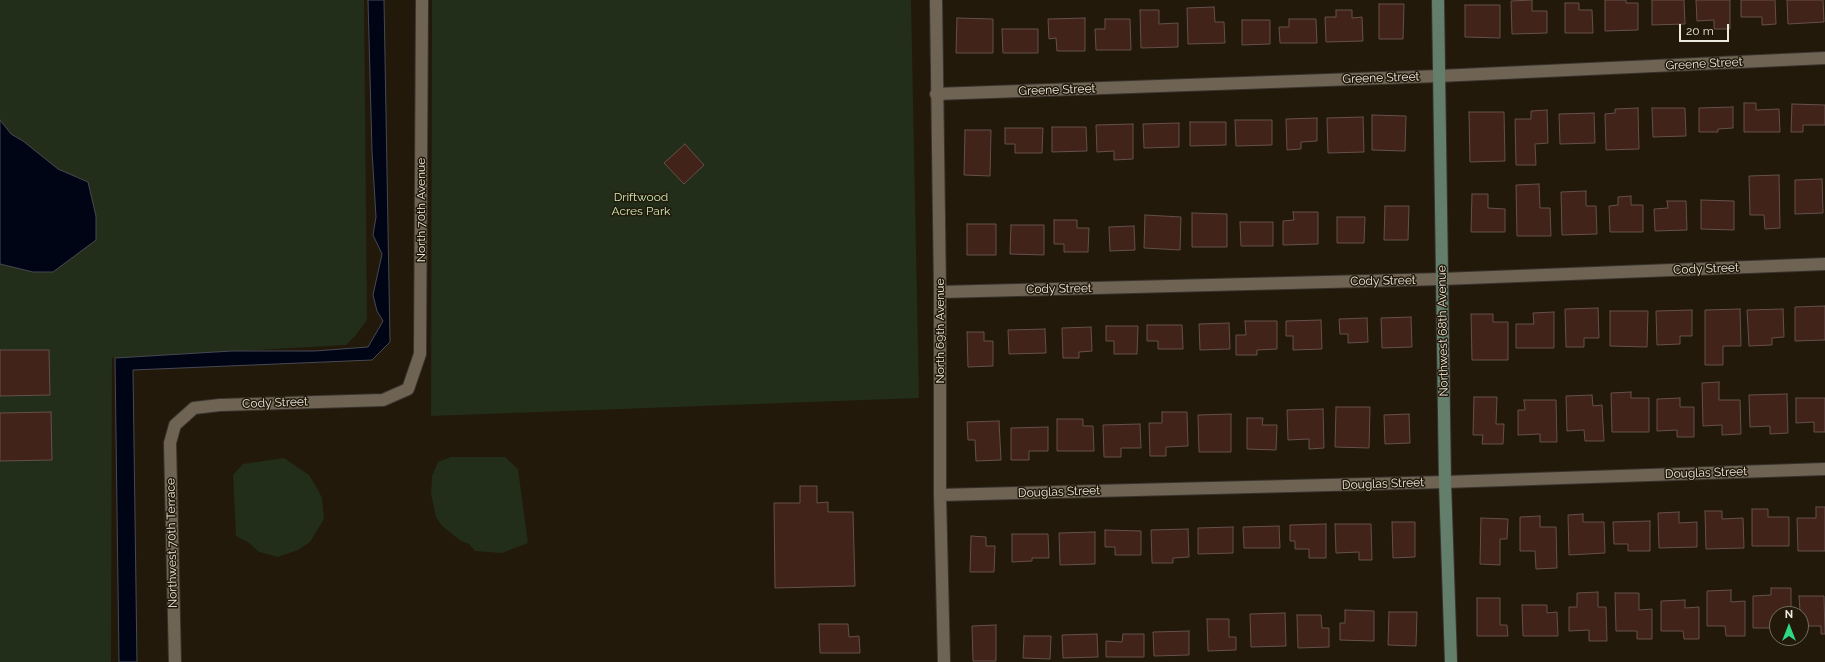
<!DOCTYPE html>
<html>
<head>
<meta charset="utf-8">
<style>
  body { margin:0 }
  #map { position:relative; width:1825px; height:662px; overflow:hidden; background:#22190b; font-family:Raleway,sans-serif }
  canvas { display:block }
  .north { position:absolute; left:1769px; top:606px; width:40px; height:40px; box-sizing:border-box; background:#22190b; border:1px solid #746c60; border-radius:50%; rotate:0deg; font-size:11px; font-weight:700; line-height:16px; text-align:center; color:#eee9df }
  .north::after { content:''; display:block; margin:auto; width:14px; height:18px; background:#2fd883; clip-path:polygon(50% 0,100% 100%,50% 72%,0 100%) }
  .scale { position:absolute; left:1679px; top:24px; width:50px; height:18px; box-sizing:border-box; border:2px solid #eee9df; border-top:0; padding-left:5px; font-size:12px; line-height:14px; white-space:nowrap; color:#eee9df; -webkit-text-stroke:3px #22190b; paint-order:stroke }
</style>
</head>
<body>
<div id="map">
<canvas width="1825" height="662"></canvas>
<div class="north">N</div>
<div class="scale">20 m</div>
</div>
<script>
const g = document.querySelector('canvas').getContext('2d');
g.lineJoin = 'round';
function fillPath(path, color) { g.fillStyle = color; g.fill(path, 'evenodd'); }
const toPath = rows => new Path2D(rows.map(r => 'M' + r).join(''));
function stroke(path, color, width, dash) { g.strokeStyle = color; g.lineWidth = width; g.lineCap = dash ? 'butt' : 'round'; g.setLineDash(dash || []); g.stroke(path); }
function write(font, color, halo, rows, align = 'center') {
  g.font = font + ' Raleway,sans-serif'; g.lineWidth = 3; g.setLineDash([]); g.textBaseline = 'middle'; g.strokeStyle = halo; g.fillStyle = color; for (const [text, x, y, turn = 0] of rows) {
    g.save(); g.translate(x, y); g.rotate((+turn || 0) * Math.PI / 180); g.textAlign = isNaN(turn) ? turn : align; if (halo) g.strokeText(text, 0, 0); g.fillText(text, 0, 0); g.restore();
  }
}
const green = toPath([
  [0,0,364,0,367,320,356,335,346,345,112,358,111,662,0,662],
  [432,0,911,0,919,398,431,416],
  [451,457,505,457,518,469,528,543,502,553,475,551,469,544,461,541,442,526,436,517,431,494,432,476,438,462],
  [284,458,309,475,317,488,322,498,324,519,310,542,298,550,278,557,259,552,249,543,236,536,233,475,243,464]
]);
const water = toPath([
  [368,0,384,0,390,342,372,360,133,370,137,662,119,662,115,358,232,351,315,351,368,347,383,321,377,311,373,295,382,254,373,235,376,217,372,151,368,0],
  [0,120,11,134,23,141,58,169,88,182,96,216,96,240,53,272,33,272,0,264,0,120]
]);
const building = toPath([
  [1532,0,1532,11,1547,11,1547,33,1512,34,1511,1,1532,0],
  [1605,0,1626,0,1626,3,1638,3,1638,30,1605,31,1605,0],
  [1652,0,1684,0,1685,24,1652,25,1652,0],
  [1696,0,1730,0,1730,29,1714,29,1714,20,1697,21,1696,0],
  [1741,0,1775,0,1776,24,1762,25,1762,17,1741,17,1741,0],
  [1787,0,1823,0,1824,22,1788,24,1787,0],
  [1565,3,1579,3,1579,10,1592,10,1593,33,1565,33,1565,3],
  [1379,4,1404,4,1403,39,1379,39,1379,4],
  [1465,5,1500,5,1500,38,1465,37,1465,5],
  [1214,7,1215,22,1224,22,1225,43,1188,44,1187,8,1214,7],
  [1140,10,1159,10,1159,24,1178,23,1178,47,1141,48,1140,10],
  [1336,10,1352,10,1352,18,1362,17,1363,41,1326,42,1325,17,1336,17,1336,10],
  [957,18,993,19,993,53,956,53,957,18],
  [1085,18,1085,51,1057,51,1056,38,1049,39,1048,19,1085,18],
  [1105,19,1130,19,1131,50,1096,50,1095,29,1105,29,1105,19],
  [1289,19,1316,19,1317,43,1280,43,1279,27,1289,27,1289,19],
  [1242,20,1270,20,1270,44,1242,45,1242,20],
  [1002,29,1038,29,1038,53,1003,53,1002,29],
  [1744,103,1756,103,1756,110,1779,109,1780,132,1744,132,1744,103],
  [1792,104,1825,105,1825,125,1803,125,1803,132,1791,132,1792,104],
  [1733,107,1733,128,1718,129,1718,132,1699,132,1699,108,1733,107],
  [1638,108,1639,149,1606,150,1605,114,1615,113,1615,109,1638,108],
  [1652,108,1685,108,1686,136,1653,137,1652,108],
  [1547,110,1548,143,1535,144,1536,165,1516,165,1515,119,1531,119,1531,111,1547,110],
  [1469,112,1504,112,1505,161,1470,162,1469,112],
  [1594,113,1595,143,1560,144,1559,114,1594,113],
  [1372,115,1406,116,1405,151,1372,150,1372,115],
  [1363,117,1364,152,1328,153,1327,118,1363,117],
  [1317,118,1317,141,1301,142,1301,149,1287,150,1286,119,1317,118],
  [1235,120,1272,120,1272,145,1236,146,1235,120],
  [1190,122,1226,122,1226,145,1190,146,1190,122],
  [1179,123,1179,147,1144,148,1143,124,1179,123],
  [1133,124,1133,159,1114,160,1114,151,1097,152,1096,125,1133,124],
  [1052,127,1086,127,1087,151,1052,152,1052,127],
  [1005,128,1043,128,1042,153,1015,153,1015,144,1005,144,1005,128],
  [965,130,991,130,990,176,964,175,965,130],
  [685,144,704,165,684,184,664,163,685,144],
  [1779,175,1780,228,1765,229,1764,215,1750,215,1749,176,1779,175],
  [1822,179,1823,213,1795,214,1795,180,1822,179],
  [1539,184,1540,208,1550,208,1551,236,1517,236,1516,185,1539,184],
  [1586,191,1586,206,1596,206,1597,234,1562,235,1561,192,1586,191],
  [1472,194,1488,194,1488,208,1505,209,1505,232,1471,232,1472,194],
  [1631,196,1631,205,1643,205,1643,232,1610,232,1609,206,1618,205,1618,197,1631,196],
  [1701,200,1734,201,1734,230,1701,229,1701,200],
  [1667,201,1686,201,1687,230,1655,231,1654,209,1668,208,1667,201],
  [1385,206,1409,206,1408,240,1384,240,1385,206],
  [1293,212,1318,212,1318,244,1283,245,1283,221,1294,220,1293,212],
  [1192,213,1227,214,1227,247,1192,247,1192,213],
  [1145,215,1181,217,1180,250,1144,248,1145,215],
  [1337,217,1365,217,1364,243,1337,243,1337,217],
  [1054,220,1077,220,1077,228,1089,228,1088,252,1064,252,1064,244,1054,244,1054,220],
  [1240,222,1273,222,1273,246,1241,246,1240,222],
  [967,224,996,224,996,255,967,255,967,224],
  [1011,225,1044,225,1044,255,1010,254,1011,225],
  [1134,226,1135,250,1110,251,1109,227,1134,226],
  [1825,306,1825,340,1795,341,1795,307,1825,306],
  [1598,308,1599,338,1584,338,1584,347,1566,347,1565,309,1598,308],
  [1740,309,1741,346,1723,346,1723,365,1705,365,1705,310,1740,309],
  [1783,309,1784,337,1772,338,1772,345,1749,346,1747,310,1783,309],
  [1692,310,1692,336,1680,336,1680,344,1657,345,1656,311,1692,310],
  [1610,311,1648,311,1647,347,1610,346,1610,311],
  [1554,312,1554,348,1516,348,1516,324,1534,324,1533,313,1554,312],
  [1471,314,1493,314,1493,322,1508,322,1508,360,1472,360,1471,314],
  [1411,317,1412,347,1382,348,1381,318,1411,317],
  [1367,318,1368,342,1348,343,1348,334,1340,334,1339,319,1367,318],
  [1321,320,1322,349,1293,350,1293,336,1286,336,1286,321,1321,320],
  [1245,321,1277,321,1277,349,1257,350,1257,355,1236,355,1236,335,1246,335,1245,321],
  [1229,323,1230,349,1200,350,1199,324,1229,323],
  [1147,325,1182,325,1183,349,1158,349,1158,341,1147,341,1147,325],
  [1106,326,1138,326,1137,354,1114,354,1114,341,1106,341,1106,326],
  [1091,327,1092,351,1079,352,1079,358,1063,358,1062,328,1091,327],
  [1045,329,1046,353,1009,354,1008,330,1045,329],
  [967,332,984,332,984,341,993,341,993,366,968,367,967,332],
  [0,350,49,350,50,395,0,396,0,350],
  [1719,382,1719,400,1740,400,1741,434,1722,435,1722,425,1703,426,1702,383,1719,382],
  [1631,392,1631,398,1649,398,1649,432,1612,432,1611,393,1631,392],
  [1787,394,1788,433,1770,434,1770,426,1750,427,1749,395,1787,394],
  [1592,395,1593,406,1602,405,1604,441,1585,441,1584,430,1567,431,1566,396,1592,395],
  [1474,397,1497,397,1496,424,1504,424,1503,444,1482,444,1483,435,1473,435,1474,397],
  [1680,398,1680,407,1694,407,1694,437,1677,437,1677,430,1657,431,1657,399,1680,398],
  [1796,398,1825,398,1825,432,1814,432,1814,422,1796,423,1796,398],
  [1524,400,1556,400,1557,442,1540,442,1540,434,1518,435,1518,410,1525,410,1524,400],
  [1336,407,1370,407,1369,448,1335,447,1336,407],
  [1323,409,1324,448,1309,449,1309,439,1288,440,1287,410,1323,409],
  [51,412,52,460,0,461,0,413,51,412],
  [1162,412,1187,412,1188,446,1166,447,1166,456,1150,456,1149,423,1162,423,1162,412],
  [1231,414,1231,452,1199,452,1198,415,1231,414],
  [1409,414,1410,443,1385,444,1384,415,1409,414],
  [1247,418,1263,418,1262,425,1277,425,1276,450,1247,449,1247,418],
  [1057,419,1083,419,1083,426,1093,426,1094,451,1057,451,1057,419],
  [999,421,1001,460,976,461,975,440,968,440,967,422,999,421],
  [1140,424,1141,448,1121,448,1121,457,1104,457,1103,425,1140,424],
  [1048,427,1048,451,1029,451,1029,460,1011,460,1011,428,1048,427],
  [800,486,817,486,817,503,828,502,828,512,853,512,855,586,775,588,774,503,800,503,800,486],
  [1816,507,1825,507,1825,551,1798,551,1797,518,1816,518,1816,507],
  [1752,509,1768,509,1768,517,1789,517,1789,546,1752,546,1752,509],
  [1705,511,1722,511,1722,519,1743,518,1744,548,1706,549,1705,511],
  [1679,512,1679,523,1697,522,1697,547,1659,548,1658,513,1679,512],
  [1583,514,1583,522,1604,522,1605,553,1569,555,1568,515,1583,514],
  [1540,516,1540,527,1556,527,1557,568,1536,569,1535,551,1520,551,1520,517,1540,516],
  [1481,518,1508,519,1507,539,1500,539,1500,565,1480,564,1481,518],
  [1650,521,1650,551,1628,551,1628,544,1614,544,1613,522,1650,521],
  [1392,522,1415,522,1415,557,1393,558,1392,522],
  [1326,524,1326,558,1309,558,1309,549,1295,549,1295,541,1290,541,1290,525,1326,524],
  [1335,524,1371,524,1372,560,1359,560,1359,552,1336,553,1335,524],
  [1279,526,1280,548,1244,548,1243,527,1279,526],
  [1233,527,1233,553,1198,554,1198,528,1233,527],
  [1188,529,1189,557,1173,558,1173,563,1152,563,1151,530,1188,529],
  [1105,530,1141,531,1141,555,1115,555,1115,547,1105,547,1105,530],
  [1095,532,1095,564,1060,565,1059,533,1095,532],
  [1012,534,1048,534,1049,558,1032,558,1032,561,1012,562,1012,534],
  [971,536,986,537,986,546,995,546,994,572,970,572,971,536],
  [1771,588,1791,588,1791,614,1777,614,1777,636,1776,636,1776,628,1753,628,1753,596,1771,595,1771,588],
  [1731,590,1731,602,1745,601,1745,636,1726,636,1725,626,1707,626,1707,591,1731,590],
  [1598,592,1598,607,1606,607,1607,641,1589,641,1589,630,1569,631,1569,607,1577,607,1577,593,1598,592],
  [1615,593,1639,593,1639,610,1652,609,1652,639,1637,639,1637,631,1616,631,1615,593],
  [1799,596,1824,596,1825,634,1821,634,1821,626,1801,626,1799,596],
  [1477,598,1500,598,1500,625,1507,625,1508,636,1477,636,1477,598],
  [1685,600,1685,608,1699,607,1699,639,1684,639,1683,631,1661,631,1661,601,1685,600],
  [1522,605,1547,605,1547,613,1557,612,1558,636,1523,636,1522,605],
  [1345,610,1374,611,1374,641,1340,640,1340,623,1345,623,1345,610],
  [1389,612,1417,612,1416,646,1388,645,1389,612],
  [1285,613,1286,646,1251,647,1250,614,1285,613],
  [1297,615,1321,615,1322,628,1329,628,1329,647,1298,648,1297,615],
  [1207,619,1229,619,1229,637,1236,637,1236,650,1208,651,1207,619],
  [819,624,848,624,849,637,859,636,860,653,820,653,819,624],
  [996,625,996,661,973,661,972,626,996,625],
  [1189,631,1189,655,1154,656,1153,632,1189,631],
  [1097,634,1098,657,1063,658,1062,635,1097,634],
  [1123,634,1144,634,1144,657,1106,657,1106,641,1122,642,1123,634],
  [1024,636,1051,636,1050,659,1023,658,1024,636]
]);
const street = toPath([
  [936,0,940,292,940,495,944,662],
  [936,94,1439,76,1825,58],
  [940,292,1442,279,1825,264],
  [940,495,1445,482,1825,469],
  [175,662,170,443,175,425,194,408,220,405,383,400,408,389,420,354,422,0]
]);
const secondary = toPath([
  [1438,0,1445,482,1451,662]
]);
const streetNames = [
  ["Greene Street",1704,64,-3],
  ["Greene Street",1381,78,-2],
  ["Greene Street",1057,90,-2],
  ["North 70th Avenue",421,210,-90],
  ["Cody Street",1706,269,-2],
  ["Cody Street",1383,281,-1],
  ["Cody Street",1059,289,-1],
  ["North 69th Avenue",940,331,-90],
  ["Northwest 68th Avenue",1443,331,-91],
  ["Cody Street",275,403,-2],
  ["Douglas Street",1706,473,-2],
  ["Douglas Street",1383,484,-2],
  ["Douglas Street",1059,492,-2],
  ["Northwest 70th Terrace",172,543,-91]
];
const parkNames = [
  ["Driftwood",641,197],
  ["Acres Park",641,211]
];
fillPath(green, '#222d1a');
fillPath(water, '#000516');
stroke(water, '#474952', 1);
fillPath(building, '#42231a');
stroke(building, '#65504b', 1);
stroke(street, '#38332d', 14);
stroke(secondary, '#38332d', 14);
stroke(street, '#6f6454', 12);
stroke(secondary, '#647e6c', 12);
write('12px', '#eee9df', '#22190b', streetNames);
write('12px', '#caebb4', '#22190b', parkNames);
</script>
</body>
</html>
